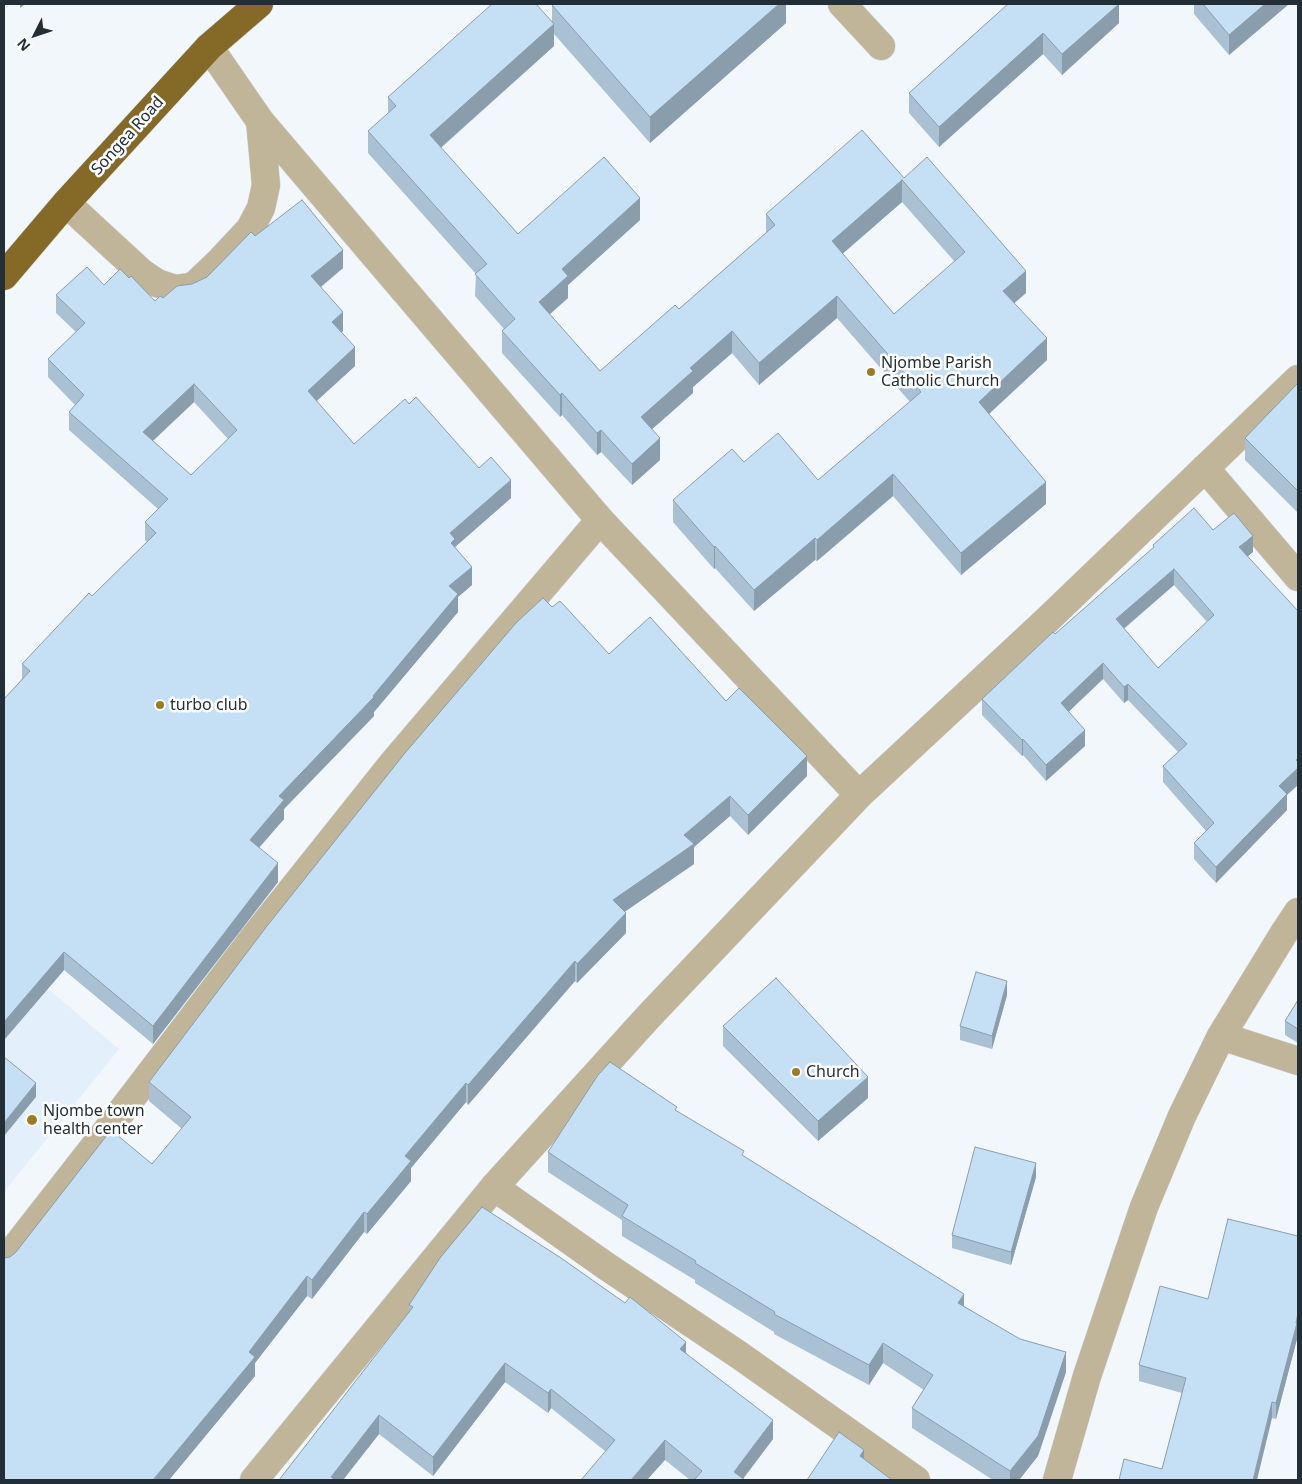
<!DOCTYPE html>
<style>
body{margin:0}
#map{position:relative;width:1302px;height:1484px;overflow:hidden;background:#f1f7fb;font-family:"Noto Sans",sans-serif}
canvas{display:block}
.frame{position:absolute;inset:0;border:5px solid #232e36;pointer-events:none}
.north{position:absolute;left:10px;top:10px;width:50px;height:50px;-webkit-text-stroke:4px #fff;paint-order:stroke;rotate:229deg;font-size:14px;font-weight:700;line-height:20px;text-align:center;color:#232e36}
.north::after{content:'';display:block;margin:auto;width:18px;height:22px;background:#232e36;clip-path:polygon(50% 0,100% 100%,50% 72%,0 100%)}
</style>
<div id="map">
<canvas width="1302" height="1484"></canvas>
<div class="frame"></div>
<div class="north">N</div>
</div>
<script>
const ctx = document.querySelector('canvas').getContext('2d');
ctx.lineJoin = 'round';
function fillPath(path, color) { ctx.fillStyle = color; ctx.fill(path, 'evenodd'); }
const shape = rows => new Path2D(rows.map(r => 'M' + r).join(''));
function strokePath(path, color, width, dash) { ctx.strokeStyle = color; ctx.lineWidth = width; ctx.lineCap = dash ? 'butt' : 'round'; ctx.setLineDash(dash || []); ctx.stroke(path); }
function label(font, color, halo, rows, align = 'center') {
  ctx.font = font + ' "Noto Sans",sans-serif'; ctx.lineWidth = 5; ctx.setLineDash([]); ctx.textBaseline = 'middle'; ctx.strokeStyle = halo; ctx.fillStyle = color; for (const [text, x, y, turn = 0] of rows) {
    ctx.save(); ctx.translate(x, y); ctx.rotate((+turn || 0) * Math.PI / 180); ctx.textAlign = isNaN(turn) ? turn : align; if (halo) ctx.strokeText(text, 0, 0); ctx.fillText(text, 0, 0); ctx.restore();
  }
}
fillPath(shape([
 [21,966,119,1049,4,1192,4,986]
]), '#e3f0fb');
const minor = shape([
 [842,4,881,46],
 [209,47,260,121,600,520,859,795],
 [66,203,142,273,157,283,175,289,190,287,196,284,220,261,250,229,261,208,266,185,260,121],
 [1205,468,1298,577],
 [1221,1036,1298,1061],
 [494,1187,606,1266,739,1355,916,1480],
 [4,1262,105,1133,255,936,393,763,600,520],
 [254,1480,494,1187,650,1015,859,795,1046,621,1298,379],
 [1057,1480,1087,1376,1144,1207,1182,1116,1221,1036,1284,933,1298,912]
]);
const highway = shape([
 [4,276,66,203,209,47,259,4]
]);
strokePath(minor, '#ccd3d8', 29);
strokePath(highway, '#ccd3d8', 29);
strokePath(minor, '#c1b599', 28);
strokePath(highway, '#846a26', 28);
fillPath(shape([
 [786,4,786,23,650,143,554,34,554,46,441,148,518,234,640,220,568,285,568,298,549,314,600,371,679,309,766,233,766,214,904,178,1026,293,1014,303,1047,360,989,414,1046,504,961,575,893,496,817,561,815,560,754,611,715,568,714,569,673,522,673,500,744,462,818,480,910,402,837,318,759,385,732,353,693,387,693,393,652,429,660,460,632,485,601,452,597,455,562,415,560,417,502,353,502,331,504,329,475,296,476,274,368,153,368,131,388,114,388,97,552,21,552,5],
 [902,202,955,262,894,314,842,254],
 [1008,4,1119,4,1119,23,1062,75,1043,54,939,147,909,113,909,93],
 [1194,4,1289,4,1229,55,1194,14],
 [255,236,343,268,321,287,343,331,341,332,355,366,316,401,354,444,409,404,511,498,455,547,472,585,458,597,458,612,374,712,374,716,284,809,284,819,259,848,278,882,153,1044,64,970,4,1040,4,699,22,679,22,664,92,596,147,542,145,540,145,522,158,509,69,430,69,412,75,405,48,377,48,359,76,332,56,313,56,295,104,285,129,278,155,301,163,298,207,277],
 [194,402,228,439,191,475,153,441],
 [1298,383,1298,513,1245,460,1245,438],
 [1213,530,1253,552,1247,556,1287,795,1287,810,1216,883,1194,859,1194,843,1206,831,1163,782,1163,766,1178,752,1128,700,1124,703,1103,679,1069,711,1085,746,1046,781,1023,755,1022,756,982,715,982,699,1153,548,1153,545],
 [1174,585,1207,622,1158,668,1124,629],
 [552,607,609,654,726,701,807,776,748,835,730,816,694,847,694,864,625,911,626,933,577,983,575,981,468,1105,466,1102,411,1168,411,1181,367,1234,364,1232,312,1299,307,1296,255,1363,255,1376,169,1480,4,1480,10,1257,152,1164,182,1129,149,1101,149,1082],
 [1007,995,992,1049,960,1040,960,1026],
 [1298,1000,1298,1043,1285,1035,1285,1021],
 [723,1026,868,1098,818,1141,723,1046],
 [677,1112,964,1306,1066,1372,1038,1456,1019,1480,993,1480,912,1428,912,1408,924,1390,883,1363,869,1385,774,1334,774,1332,695,1283,695,1280,622,1236,622,1220,548,1172,548,1152],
 [1036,1177,1011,1265,952,1248,952,1235],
 [1298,1236,1298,1329,1297,1339,1276,1419,1272,1418,1162,1469,1182,1393,1139,1381,1139,1365,1208,1299],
 [409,1305,686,1353,773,1439,743,1479,745,1480,690,1480,665,1460,605,1451,551,1408,548,1413,505,1382,433,1476,379,1434,343,1480,409,1312]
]), '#a9c1d3');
fillPath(shape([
 [20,4,25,4,20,8],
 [779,4,786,4,786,23,650,143,650,117],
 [1119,4,1119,23,1062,75,1062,54],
 [1265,4,1289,4,1229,55,1229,35],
 [554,24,554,46,430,157,430,135],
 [1043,33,1043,54,939,147,939,127],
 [902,180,902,202,832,263,832,241],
 [640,198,640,220,568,285,568,298,539,324,539,302,562,269],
 [343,250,343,268,311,295,311,276],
 [1026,271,1026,293,1003,313,1003,291],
 [837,296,837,318,759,385,759,363],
 [343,312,343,331,332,340,332,322],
 [732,331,732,353,693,387,693,393,641,439,641,417,690,368],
 [1047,338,1047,360,979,423,979,402],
 [355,347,355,366,308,409,308,391],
 [194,384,194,402,143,450,143,432],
 [562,393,562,415,560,417,560,395],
 [601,430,601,452,597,455,597,433],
 [660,438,660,460,632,485,632,464],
 [893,474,893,496,817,561,817,540],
 [511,480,511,498,455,547,451,561,450,533],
 [1046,482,1046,504,961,575,961,553],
 [1253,536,1253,552,1239,564,1239,547],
 [815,538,815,560,754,611,754,590],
 [715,546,715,568,714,569,714,547],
 [472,567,472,585,458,597,458,612,374,712,374,716,284,809,284,819,250,858,250,840,279,796,373,696,449,586],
 [1174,569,1174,585,1116,635,1116,619],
 [1103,663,1103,679,1061,719,1061,703],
 [1128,684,1128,700,1124,703,1124,687],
 [1085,730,1085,746,1046,781,1046,765],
 [1023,739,1023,755,1022,756,1022,740],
 [807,756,807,776,748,835,748,815],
 [1298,758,1298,785,1287,795,1287,810,1216,883,1216,867,1279,786],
 [730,796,730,816,694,847,694,864,613,920,613,900,684,835],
 [278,863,278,882,153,1044,153,1026],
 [626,913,626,933,577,983,577,964],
 [64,952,64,970,4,1040,4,1022],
 [575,961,575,981,468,1105,468,1085],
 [1007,981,1007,995,992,1049,992,1036],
 [868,1077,868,1098,818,1141,818,1121],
 [36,1083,36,1097,4,1136,4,1123],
 [466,1083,466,1102,411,1168,411,1181,367,1234,367,1214,405,1156],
 [1036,1163,1036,1177,1011,1265,1011,1252],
 [364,1212,364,1232,312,1299,312,1280],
 [307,1276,307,1296,255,1363,255,1376,169,1480,153,1480,249,1352],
 [964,1294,964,1314,958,1303],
 [1298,1313,1297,1339,1276,1419,1276,1403],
 [686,1342,686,1361,680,1349],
 [883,1343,883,1363,869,1385,869,1365],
 [1066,1352,1066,1372,1038,1456,1019,1480,1010,1480,1010,1471],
 [505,1363,505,1382,433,1476,433,1457],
 [551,1389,551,1408,548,1413,548,1393],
 [1272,1402,1272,1418,1257,1480,1253,1480],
 [379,1415,379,1434,343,1480,331,1480,331,1477],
 [773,1420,773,1439,742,1480,734,1472],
 [665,1440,665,1460,647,1480,631,1480],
 [864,1450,864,1470,860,1456]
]), '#8a9dac');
const building = shape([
 [492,4,536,4,554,24,430,135,518,234,604,157,640,198,562,269,568,276,539,302,600,371,675,305,679,309,775,225,766,214,862,130,904,178,927,157,1026,271,1003,291,1047,338,979,402,1046,482,961,553,893,474,817,540,815,538,754,590,715,546,714,547,673,500,732,449,744,462,778,433,818,480,921,392,837,296,759,363,732,331,690,368,693,371,641,417,660,438,632,464,601,430,597,433,562,393,560,395,502,331,515,319,475,274,487,264,368,131,396,106,388,97,492,4],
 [902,180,965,252,894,314,832,241,902,180],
 [554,4,779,4,650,117,552,5,554,4],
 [1008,4,1119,4,1062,54,1043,33,939,127,909,93,1008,4],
 [1203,4,1265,4,1229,35,1203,4],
 [302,200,343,250,311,276,343,312,332,322,355,347,308,391,354,444,405,399,409,404,416,397,479,468,491,457,511,480,450,533,455,539,451,543,472,567,449,586,458,594,373,696,374,697,279,796,284,800,250,840,278,863,153,1026,64,952,4,1022,4,699,30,671,22,664,89,593,92,596,156,533,145,522,168,499,69,412,84,395,48,359,85,323,56,295,87,267,104,285,120,269,129,278,131,276,155,301,160,296,163,298,177,286,192,284,207,277,251,232,255,236,302,200],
 [194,384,237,430,191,475,143,432,194,384],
 [1298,383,1298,491,1245,438,1298,383],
 [1194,508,1213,530,1234,513,1253,536,1239,547,1298,611,1298,758,1296,760,1298,762,1298,768,1279,786,1287,794,1216,867,1194,843,1214,823,1163,766,1187,744,1128,684,1124,687,1103,663,1061,703,1085,730,1046,765,1023,739,1022,740,982,699,1053,632,1055,634,1154,547,1153,545,1194,508],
 [1174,569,1214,615,1158,668,1116,619,1174,569],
 [543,598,552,607,560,601,609,654,650,617,726,701,739,688,807,756,748,815,730,796,684,835,694,844,613,900,626,913,577,964,575,961,468,1085,466,1083,405,1156,411,1161,367,1214,364,1212,312,1280,307,1276,249,1352,255,1357,153,1480,4,1480,4,1258,10,1257,16,1252,111,1130,152,1164,191,1117,149,1082,267,926,405,753,516,623,543,598],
 [976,972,1007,981,992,1036,960,1026,976,972],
 [776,978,868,1077,818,1121,723,1026,776,978],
 [1298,1000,1298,1029,1285,1021,1298,1000],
 [4,1057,36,1083,4,1123,4,1057],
 [610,1062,677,1107,675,1110,744,1151,742,1155,964,1294,958,1303,1020,1339,1066,1352,1038,1436,1010,1471,912,1408,933,1375,883,1343,869,1365,774,1314,775,1312,695,1263,696,1261,622,1216,628,1205,548,1152,598,1075,610,1062],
 [975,1147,1036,1163,1011,1252,952,1235,975,1147],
 [482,1207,561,1258,625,1303,630,1297,686,1342,680,1349,773,1420,734,1472,745,1480,694,1480,702,1471,665,1440,631,1480,581,1480,615,1440,551,1389,548,1393,505,1363,433,1457,379,1415,331,1477,336,1480,279,1480,413,1307,409,1305,440,1258,482,1207],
 [1228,1219,1298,1236,1298,1313,1296,1323,1297,1323,1276,1403,1272,1402,1253,1480,1119,1480,1124,1459,1162,1469,1186,1378,1139,1365,1160,1286,1208,1299,1228,1219],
 [839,1432,864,1450,860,1456,892,1480,807,1480,839,1432]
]);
fillPath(building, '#c5e0f5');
strokePath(building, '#8a9dac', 1);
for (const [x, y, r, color] of [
 [871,372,5,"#9b7b24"],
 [160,705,5,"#9b7b24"],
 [796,1072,5,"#9b7b24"],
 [32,1120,6,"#9b7b24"]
]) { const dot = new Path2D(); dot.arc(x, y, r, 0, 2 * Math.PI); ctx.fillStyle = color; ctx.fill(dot); strokePath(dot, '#fff', 2); }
label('16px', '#232e36', '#fff', [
 ["Songea Road",128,136,-48]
]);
label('16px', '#232e36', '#fff', [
 ["Njombe Parish",881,363],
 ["Catholic Church",881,381],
 ["turbo club",170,705],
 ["Church",806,1072],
 ["Njombe town",43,1111],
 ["health center",43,1129]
], 'left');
</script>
